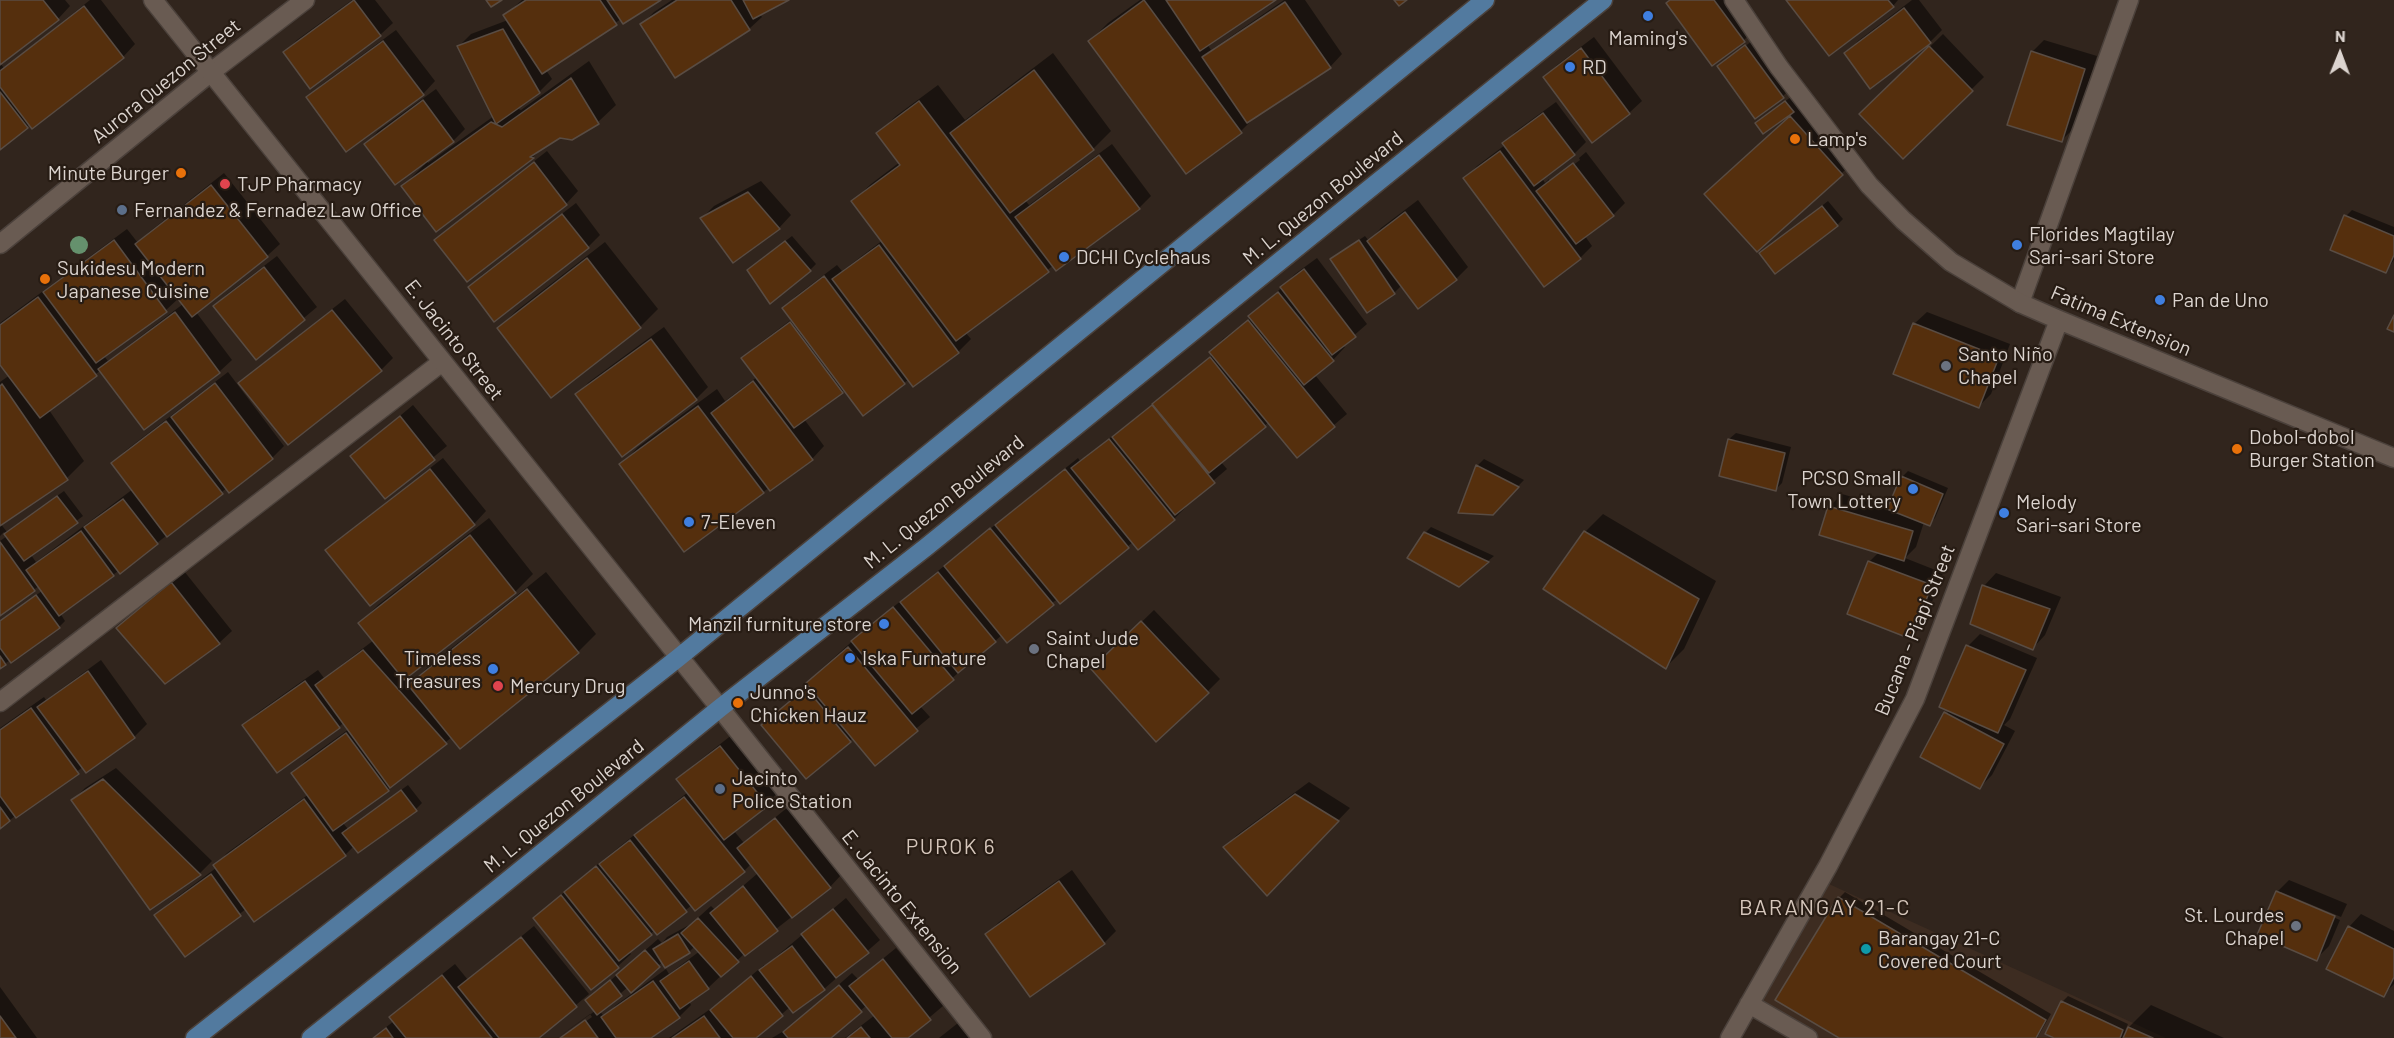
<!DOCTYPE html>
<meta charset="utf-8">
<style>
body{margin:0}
#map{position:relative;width:2394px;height:1038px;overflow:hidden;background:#31251d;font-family:Barlow,sans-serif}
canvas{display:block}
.north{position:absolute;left:2310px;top:24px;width:60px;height:60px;-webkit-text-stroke:4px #271c14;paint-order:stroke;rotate:1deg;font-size:16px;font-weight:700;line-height:24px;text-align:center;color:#dcd4cf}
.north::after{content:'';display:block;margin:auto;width:21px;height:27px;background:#dcd4cf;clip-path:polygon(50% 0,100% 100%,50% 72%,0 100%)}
</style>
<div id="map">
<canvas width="2394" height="1038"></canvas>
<div class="north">N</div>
</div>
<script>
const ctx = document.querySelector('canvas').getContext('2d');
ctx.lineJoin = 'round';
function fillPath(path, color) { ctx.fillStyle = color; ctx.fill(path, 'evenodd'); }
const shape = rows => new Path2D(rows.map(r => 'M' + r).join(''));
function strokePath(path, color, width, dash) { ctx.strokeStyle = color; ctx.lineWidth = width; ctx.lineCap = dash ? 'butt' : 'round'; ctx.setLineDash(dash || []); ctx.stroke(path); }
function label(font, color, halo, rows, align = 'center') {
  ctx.font = font + ' Barlow,sans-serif'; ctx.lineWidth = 4.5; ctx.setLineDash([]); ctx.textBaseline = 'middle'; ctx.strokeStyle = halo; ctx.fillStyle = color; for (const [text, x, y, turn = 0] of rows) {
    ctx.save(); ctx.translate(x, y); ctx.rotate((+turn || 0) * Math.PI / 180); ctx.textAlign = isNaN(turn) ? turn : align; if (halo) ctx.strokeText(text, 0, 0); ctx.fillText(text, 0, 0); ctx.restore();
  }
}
fillPath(shape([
 [1829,884,2166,1038,1808,1038,1755,1008]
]), '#3d2c21');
fillPath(shape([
 [0,0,65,0,70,6,58,19,0,63,4,68,90,0,101,0,135,44,123,57,32,126,30,124,0,148],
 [352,0,375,0,393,23,380,35,285,52,297,40],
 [522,0,658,0,621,19,546,70,552,79,539,92,516,108,521,110,589,61,616,105,598,122,572,138,560,136,544,146,533,157,436,230,403,186,425,164,366,144,378,131,436,89,465,129,453,141,427,160,428,163,494,116,459,46,471,34,508,20,505,15],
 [672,0,786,0,760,14,762,17,749,29,642,24,654,12],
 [1140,0,1273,0,1207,44,1211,50,1284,0,1305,0,1342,54,1330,67,1257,115,1241,131,1090,41,1108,23],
 [1671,0,1736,0,1756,28,1744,40,1712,64],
 [1788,0,1898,0,1893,6],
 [1912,0,1919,0,1942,30,1930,42,1846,54,1858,41],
 [396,30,435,81,423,94,308,98,321,85],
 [1943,34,1984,77,1903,157,1861,114],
 [1594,37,1642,101,1629,113,1545,77,1557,65],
 [2044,40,2097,56,2074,128,2062,140,2032,52],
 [1752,41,1789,90,1783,96,1719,66],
 [1053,53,1111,131,1093,149,1025,200,1029,205,1112,144,1151,196,1139,208,1054,265,965,332,971,339,958,352,913,385,909,379,904,383,845,389,804,419,824,446,812,459,763,492,621,465,638,447,717,389,725,401,757,377,743,358,756,346,792,319,784,308,796,296,837,265,842,271,883,240,853,201,871,184,900,162,878,133,896,116,938,85,965,120],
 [1792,96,1854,162,1757,250,1706,194,1795,112,1793,110,1763,132,1757,123],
 [1556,102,1586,142,1574,154,1542,178,1545,183,1549,179,1549,183,1580,160,1579,158,1586,152,1625,203,1613,215,1585,236,1592,246,1580,258,1465,179,1477,166,1505,145,1504,143,1516,131],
 [547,151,578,191,566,204,436,240,449,228],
 [224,173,280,244,267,256,196,312,232,360,219,372,144,428,101,370,49,410,84,461,67,478,0,523,7,532,64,491,83,516,31,555,36,562,133,489,113,463,125,451,228,372,284,446,272,458,227,488,157,543,60,613,65,621,59,627,0,667,0,621,42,591,39,586,0,614,0,541,7,536,4,532,0,536,0,382,10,375,0,362,0,323,127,229,138,243,149,232],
 [179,298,183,304,108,361,104,356,166,310],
 [761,181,791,215,779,228,733,261,702,218,714,206],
 [1418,200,1468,267,1456,279,1402,285,1394,293,1338,254,1365,236,1369,241,1381,228],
 [1828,201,1843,219,1837,225,1761,253],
 [576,203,600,235,588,247,470,287,482,275],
 [2352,210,2394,227,2394,260,2386,271,2346,216],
 [792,236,816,264,810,270,755,264],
 [605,242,658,309,640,327,551,396,499,328,516,311],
 [277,256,317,307,256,358,215,306,227,294],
 [1317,258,1367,324,1343,345,1345,347,1333,360,1315,375,1347,414,1297,456,1269,422,1221,462,1227,469,1185,505,1186,507,1174,519,1133,542,1060,602,1058,599,1002,635,920,706,930,717,875,763,853,738,806,777,763,726,809,685,808,683,820,670,866,629,1078,458,1080,461,1123,428,1213,354,1211,352,1223,339,1251,318,1295,274],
 [345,299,393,358,381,370,240,383,253,371],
 [1927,312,2010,344,1991,394,1979,406,1914,324],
 [664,327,708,387,696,399,577,394,589,382],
 [413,405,447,446,385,497,352,456],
 [1736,433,1791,447,1782,483,1776,489,1721,475,1729,439],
 [443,458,486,511,474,524,328,550,340,538],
 [1484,459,1524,480,1492,513,1460,512,1478,465],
 [1908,471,1948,488,1935,518,1929,524,1924,522,1916,547,1905,558,1943,573,1923,625,1911,637,1869,562,1879,552,1829,507,1842,494,1889,508,1902,477],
 [1603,514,1716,581,1684,649,1666,667,1585,532],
 [489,518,533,574,515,592,409,675,414,681,428,667,546,572,596,634,578,652,452,737,388,789,342,822,348,829,408,785,422,803,416,809,354,846,345,855,246,909,185,955,156,915,169,903,216,868,215,866,227,853,309,794,293,773,306,760,349,729,344,722,339,727,244,725,257,713,318,670,324,678,374,640,360,623,378,605],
 [1431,527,1494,556,1459,585,1425,533],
 [184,571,232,631,219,643,165,682,118,628],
 [1996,573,2061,597,2045,635,2033,648,1972,623,1984,586],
 [1154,610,1220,679,1207,692,1093,669],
 [1980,634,2037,658,2010,719,2004,725,2015,731,1992,775,1980,787,1922,757,1949,710,1968,646],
 [101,660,147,724,134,737,86,771,83,767,0,827,0,728,44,697,46,700],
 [733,734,779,792,734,831,744,843,788,807,842,874,830,887,744,954,708,988,689,1001,691,1005,679,1017,649,1038,562,1038,592,1017,590,1014,557,1038,595,1011,587,1001,658,939,662,943,667,937,691,924,711,906,715,910,758,873,751,864,744,871,692,905,657,933,655,930,629,952,631,954,618,966,591,988,535,918,578,880,688,792,678,779,691,767],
 [695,946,700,951,669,974,666,969,616,1005,604,1017,600,1011,628,987,663,962,689,952],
 [116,768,212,861,200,873,151,908,73,800,85,788],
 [1309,782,1350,808,1280,881,1225,847,1237,835],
 [1072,870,1116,931,1104,943,987,934,999,922],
 [2289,880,2347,904,2341,917,2281,892,2281,895,2340,920,2329,946,2316,959,2277,892],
 [1845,892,2051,1014,2037,1038,1841,1038,1839,898],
 [846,898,880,940,824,989,793,1011,790,1007,754,1038,669,1038,716,1005,764,965,765,966],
 [2361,914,2394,931,2394,984,2383,995,2349,927],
 [534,926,589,994,537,1038,372,1038,394,1021,391,1017,403,1005,455,964,468,980],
 [896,948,943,1006,905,1038,845,1038,875,1015,867,1005,829,1038,772,1038,792,1026,852,973,858,979],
 [0,987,37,1038,0,1038],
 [2068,996,2128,1024,2125,1031,2151,1005,2224,1038,2058,1038,2062,1002],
 [958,1023,970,1038,939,1038]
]), '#0007');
const building = shape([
 [0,0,43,0,59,20,0,65,0,0],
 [354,0,381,36,310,89,283,52,354,0],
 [486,0,502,0,491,7,486,0],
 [526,0,600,0,617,25,542,74,503,15,526,0],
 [607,0,661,0,623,24,607,0],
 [677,0,731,0,750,30,675,78,640,24,677,0],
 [743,0,789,0,753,19,743,0],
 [1144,0,1242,133,1186,174,1088,41,1144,0],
 [1166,0,1276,0,1200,51,1166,0],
 [1394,0,1407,0,1399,6,1394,0],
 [1670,0,1714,0,1745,42,1712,66,1666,3,1670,0],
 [1786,0,1888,0,1894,7,1829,56,1786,0],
 [1285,2,1331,68,1247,123,1202,57,1285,2],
 [84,6,124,58,32,129,0,87,0,71,84,6],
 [1904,8,1931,43,1870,89,1844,53,1904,8],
 [503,29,540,93,496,124,457,46,503,29],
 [383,41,424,95,346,152,306,97,383,41],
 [1745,45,1784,98,1755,119,1717,66,1745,45],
 [1929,46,1973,91,1903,159,1859,114,1929,46],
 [1581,48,1630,114,1592,143,1543,77,1581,48],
 [2031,51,2085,69,2062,142,2007,125,2031,51],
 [1034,70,1094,150,1010,213,950,133,1034,70],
 [571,78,599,124,572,140,560,138,530,157,534,158,436,232,401,186,491,122,502,127,571,78],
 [0,92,28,128,0,150,0,92],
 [423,100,454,142,395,185,364,144,423,100],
 [919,101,1049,272,956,341,851,201,900,165,876,133,919,101],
 [1785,101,1794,112,1763,134,1755,123,1785,101],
 [1543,113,1575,155,1534,186,1502,143,1543,113],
 [1790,116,1843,175,1757,252,1704,194,1790,116],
 [1500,151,1581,259,1544,287,1463,178,1500,151],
 [1099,155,1140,209,1056,271,1015,217,1099,155],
 [534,162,567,205,467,282,434,240,534,162],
 [1573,163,1614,216,1576,244,1536,191,1573,163],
 [211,185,268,257,192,317,135,244,211,185],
 [748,192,780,229,733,263,700,218,748,192],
 [1822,206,1838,226,1775,274,1759,253,1822,206],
 [1405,212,1457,280,1418,309,1367,241,1405,212],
 [562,214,589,248,494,322,468,287,562,214],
 [2344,215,2394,236,2394,255,2386,273,2330,250,2344,215],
 [114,240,167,312,96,363,43,292,114,240],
 [1359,240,1395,294,1367,313,1330,259,1359,240],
 [785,241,811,271,770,304,747,270,785,241],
 [879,245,959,353,913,387,832,279,879,245],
 [587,258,641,328,551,398,497,328,587,258],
 [264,267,305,320,256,360,213,306,264,267],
 [1304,269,1356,337,1332,355,1280,287,1304,269],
 [824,276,905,384,863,416,782,308,824,276],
 [1278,292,1334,361,1304,385,1248,316,1278,292],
 [38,297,97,376,40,418,0,365,0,325,38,297],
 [332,310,382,371,288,445,238,383,332,310],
 [175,312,220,373,144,430,98,369,175,312],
 [2394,315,2394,332,2387,329,2394,315],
 [1248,320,1335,427,1297,458,1209,352,1248,320],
 [790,322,843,393,794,428,741,358,790,322],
 [1913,323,1999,357,1979,408,1893,374,1913,323],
 [651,339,697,400,622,457,575,394,651,339],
 [1210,357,1266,427,1209,473,1152,404,1210,357],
 [753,381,813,460,770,491,711,413,753,381],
 [215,383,273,459,229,493,171,417,215,383],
 [2,384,68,480,0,526,0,386,2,384],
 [1152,405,1215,483,1175,515,1112,437,1152,405],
 [698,406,764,493,684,552,619,464,698,406],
 [400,416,435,460,385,499,350,456,400,416],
 [166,421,223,494,167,537,111,463,166,421],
 [1109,439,1175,520,1138,550,1071,468,1109,439],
 [1728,439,1785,453,1776,491,1719,476,1728,439],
 [1476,465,1519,487,1493,515,1458,513,1476,465],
 [430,469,475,525,370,606,325,550,430,469],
 [1065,469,1129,548,1060,604,995,525,1065,469],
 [1901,476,1943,494,1930,526,1887,509,1901,476],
 [57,496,78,523,24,561,4,534,57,496],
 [123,499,158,544,120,574,84,527,123,499],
 [1828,506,1913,531,1904,561,1819,535,1828,506],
 [990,528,1054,605,1007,643,944,566,990,528],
 [81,531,114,576,59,616,26,570,81,531],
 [1584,531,1699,599,1666,669,1543,589,1584,531],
 [1424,532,1489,562,1459,587,1407,558,1424,532],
 [470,535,516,593,404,680,358,623,470,535],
 [0,542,35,591,0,616,0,542],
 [1868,561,1932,585,1911,639,1847,614,1868,561],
 [938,572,996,642,958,673,900,602,938,572],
 [171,582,220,644,165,684,116,628,171,582],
 [1982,585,2050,609,2033,650,1970,624,1982,585],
 [527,589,579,653,460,749,408,685,527,589],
 [36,595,60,628,11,663,0,648,0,621,36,595],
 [893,607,954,680,912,714,851,641,893,607],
 [1141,621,1209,693,1156,742,1091,669,1141,621],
 [1966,645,2026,670,1998,733,1939,707,1966,645],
 [848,647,918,731,875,766,806,683,848,647],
 [363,650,447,744,390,788,315,685,363,650],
 [0,656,6,665,0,669,0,656],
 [88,671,135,738,86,773,37,707,88,671],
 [305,681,340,728,277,773,242,725,305,681],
 [806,688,851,742,806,779,761,725,806,688],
 [31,708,79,774,16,818,0,796,0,730,31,708],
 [1944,712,2004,744,1980,789,1920,757,1944,712],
 [346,733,389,791,333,831,291,773,346,733],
 [720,746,768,806,724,840,676,779,720,746],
 [103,779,201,875,150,910,71,800,103,779],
 [401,790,417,811,358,853,342,833,401,790],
 [1295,794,1339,821,1267,896,1223,847,1295,794],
 [684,797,745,872,695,911,634,835,684,797],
 [304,799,346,856,254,922,213,865,304,799],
 [0,807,10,821,0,829,0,807],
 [775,818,831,888,792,918,737,848,775,818],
 [630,840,687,912,657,935,599,864,630,840],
 [596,866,652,935,619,961,564,892,596,866],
 [211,874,241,916,185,957,154,915,211,874],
 [1059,881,1105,944,1030,997,985,934,1059,881],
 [743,886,778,931,745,956,710,913,743,886],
 [2276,891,2335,916,2317,961,2257,935,2276,891],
 [561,895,619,968,591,990,533,918,561,895],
 [1838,897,2046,1020,2036,1038,1839,1038,1775,1000,1838,897],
 [833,909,869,953,836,978,801,934,833,909],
 [698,918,739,962,721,977,681,933,698,918],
 [2348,926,2394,949,2394,977,2384,997,2326,969,2348,926],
 [678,934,690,953,665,968,653,949,678,934],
 [521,937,577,1007,539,1038,499,1038,458,987,521,937],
 [792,946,825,990,793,1013,759,970,792,946],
 [645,950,660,967,631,993,616,975,645,950],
 [883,959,931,1020,908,1038,892,1038,849,986,883,959],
 [689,961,709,989,680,1009,660,981,689,961],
 [442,975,492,1038,406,1038,389,1017,442,975],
 [751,976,783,1016,756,1038,733,1038,710,1010,751,976],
 [610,980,622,996,597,1015,585,1000,610,980],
 [653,981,680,1018,651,1038,616,1038,601,1017,653,981],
 [839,985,862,1012,831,1038,788,1038,783,1032,839,985],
 [2061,1001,2123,1030,2120,1038,2054,1038,2045,1034,2061,1001],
 [0,1016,16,1038,0,1038,0,1016],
 [704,1016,720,1038,672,1038,704,1016],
 [585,1020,598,1038,560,1038,585,1020],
 [861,1027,870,1038,847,1038,861,1027],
 [2128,1027,2153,1038,2123,1038,2128,1027],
 [386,1028,393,1038,373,1038,386,1028]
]);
fillPath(building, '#552f0d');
strokePath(building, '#594c43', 1.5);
const service = shape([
 [2020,303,2129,0]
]);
const minor = shape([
 [1734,0,1779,67,1869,185,1903,220,1951,262,2020,303,2059,320,2394,458],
 [0,244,211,72,305,0],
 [0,702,442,362],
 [720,708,982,1038],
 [1749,1004,1808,1038],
 [1730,1038,1828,866,1915,699,2059,320]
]);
const tertiary = shape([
 [153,0,720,708]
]);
const primary = shape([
 [195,1038,678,658,1485,0],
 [311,1038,495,891,720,708,925,548,1603,0]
]);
strokePath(service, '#4b413b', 21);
strokePath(minor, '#4b413b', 21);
strokePath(tertiary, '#4b413b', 21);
strokePath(primary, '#4b413b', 21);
strokePath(service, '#695b52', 18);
strokePath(minor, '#695b52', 18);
strokePath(tertiary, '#695b52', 18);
strokePath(primary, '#527a9f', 18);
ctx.fillStyle = '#65916d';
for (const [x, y] of [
 [79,245]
]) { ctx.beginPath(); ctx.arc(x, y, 9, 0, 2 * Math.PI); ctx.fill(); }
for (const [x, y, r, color] of [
 [1648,16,6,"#3f7fe0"],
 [1570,67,6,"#3f7fe0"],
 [1795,139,6,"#e8710a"],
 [181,173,6,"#e8710a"],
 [225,184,6,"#e0444e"],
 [122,210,6,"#5c6f8a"],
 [2017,245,6,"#3f7fe0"],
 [1064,257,6,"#3f7fe0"],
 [45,279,6,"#e8710a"],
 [2160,300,6,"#3f7fe0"],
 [1946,366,6,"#6b7280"],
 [2237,449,6,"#e8710a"],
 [1913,489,6,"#3f7fe0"],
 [2004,513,6,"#3f7fe0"],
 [689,522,6,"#3f7fe0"],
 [884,624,6,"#3f7fe0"],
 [1034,649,6,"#6b7280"],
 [850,658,6,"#3f7fe0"],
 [493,669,6,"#3f7fe0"],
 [498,686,6,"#e0444e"],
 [738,703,6,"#e8710a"],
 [720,789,6,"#5c6f8a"],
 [2296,926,6,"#6b7280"],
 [1866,949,6,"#0f9aa8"]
]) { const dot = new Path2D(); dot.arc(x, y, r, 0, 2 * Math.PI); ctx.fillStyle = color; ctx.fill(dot); strokePath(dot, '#271c14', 2); }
label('20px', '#dcd4cf', '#271c14', [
 ["Maming's",1648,38,"center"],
 ["RD",1582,67],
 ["Lamp's",1807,139],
 ["Minute Burger",169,173,"right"],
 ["TJP Pharmacy",237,184],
 ["Fernandez & Fernadez Law Office",134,210],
 ["Florides Magtilay",2029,234],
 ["Sari-sari Store",2029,257],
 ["DCHI Cyclehaus",1076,257],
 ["Sukidesu Modern",57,268],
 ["Japanese Cuisine",57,291],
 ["Pan de Uno",2172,300],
 ["Santo Niño",1958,354],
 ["Chapel",1958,377],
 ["Dobol-dobol",2249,437],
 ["Burger Station",2249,460],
 ["PCSO Small",1901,478,"right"],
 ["Town Lottery",1901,501,"right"],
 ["Melody",2016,502],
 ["Sari-sari Store",2016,525],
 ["7-Eleven",701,522],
 ["Manzil furniture store",872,624,"right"],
 ["Saint Jude",1046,638],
 ["Chapel",1046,661],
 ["Timeless",481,658,"right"],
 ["Treasures",481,681,"right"],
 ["Iska Furnature",862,658],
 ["Mercury Drug",510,686],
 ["Junno's",750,692],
 ["Chicken Hauz",750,715],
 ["Jacinto",732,778],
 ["Police Station",732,801],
 ["St. Lourdes",2284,915,"right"],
 ["Chapel",2284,938,"right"],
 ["Barangay 21-C",1878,938],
 ["Covered Court",1878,961]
], 'left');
label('20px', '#dcd4cf', '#271c14', [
 ["Aurora Quezon Street",166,81,-39],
 ["M. L. Quezon Boulevard",1323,198,-39],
 ["Fatima Extension",2121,321,23],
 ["E. Jacinto Street",454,340,52],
 ["M. L. Quezon Boulevard",944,502,-39],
 ["Bucana - Piapi Street",1915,630,-68],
 ["M. L. Quezon Boulevard",564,806,-39],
 ["E. Jacinto Extension",902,902,51]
]);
ctx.letterSpacing = '1.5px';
label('21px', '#d5c6bb', '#271c14', [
 ["PUROK 6",951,847]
]);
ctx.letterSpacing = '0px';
ctx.letterSpacing = '1.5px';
label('22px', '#d5c6bb', '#271c14', [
 ["BARANGAY 21-C",1825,908]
]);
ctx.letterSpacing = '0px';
</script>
